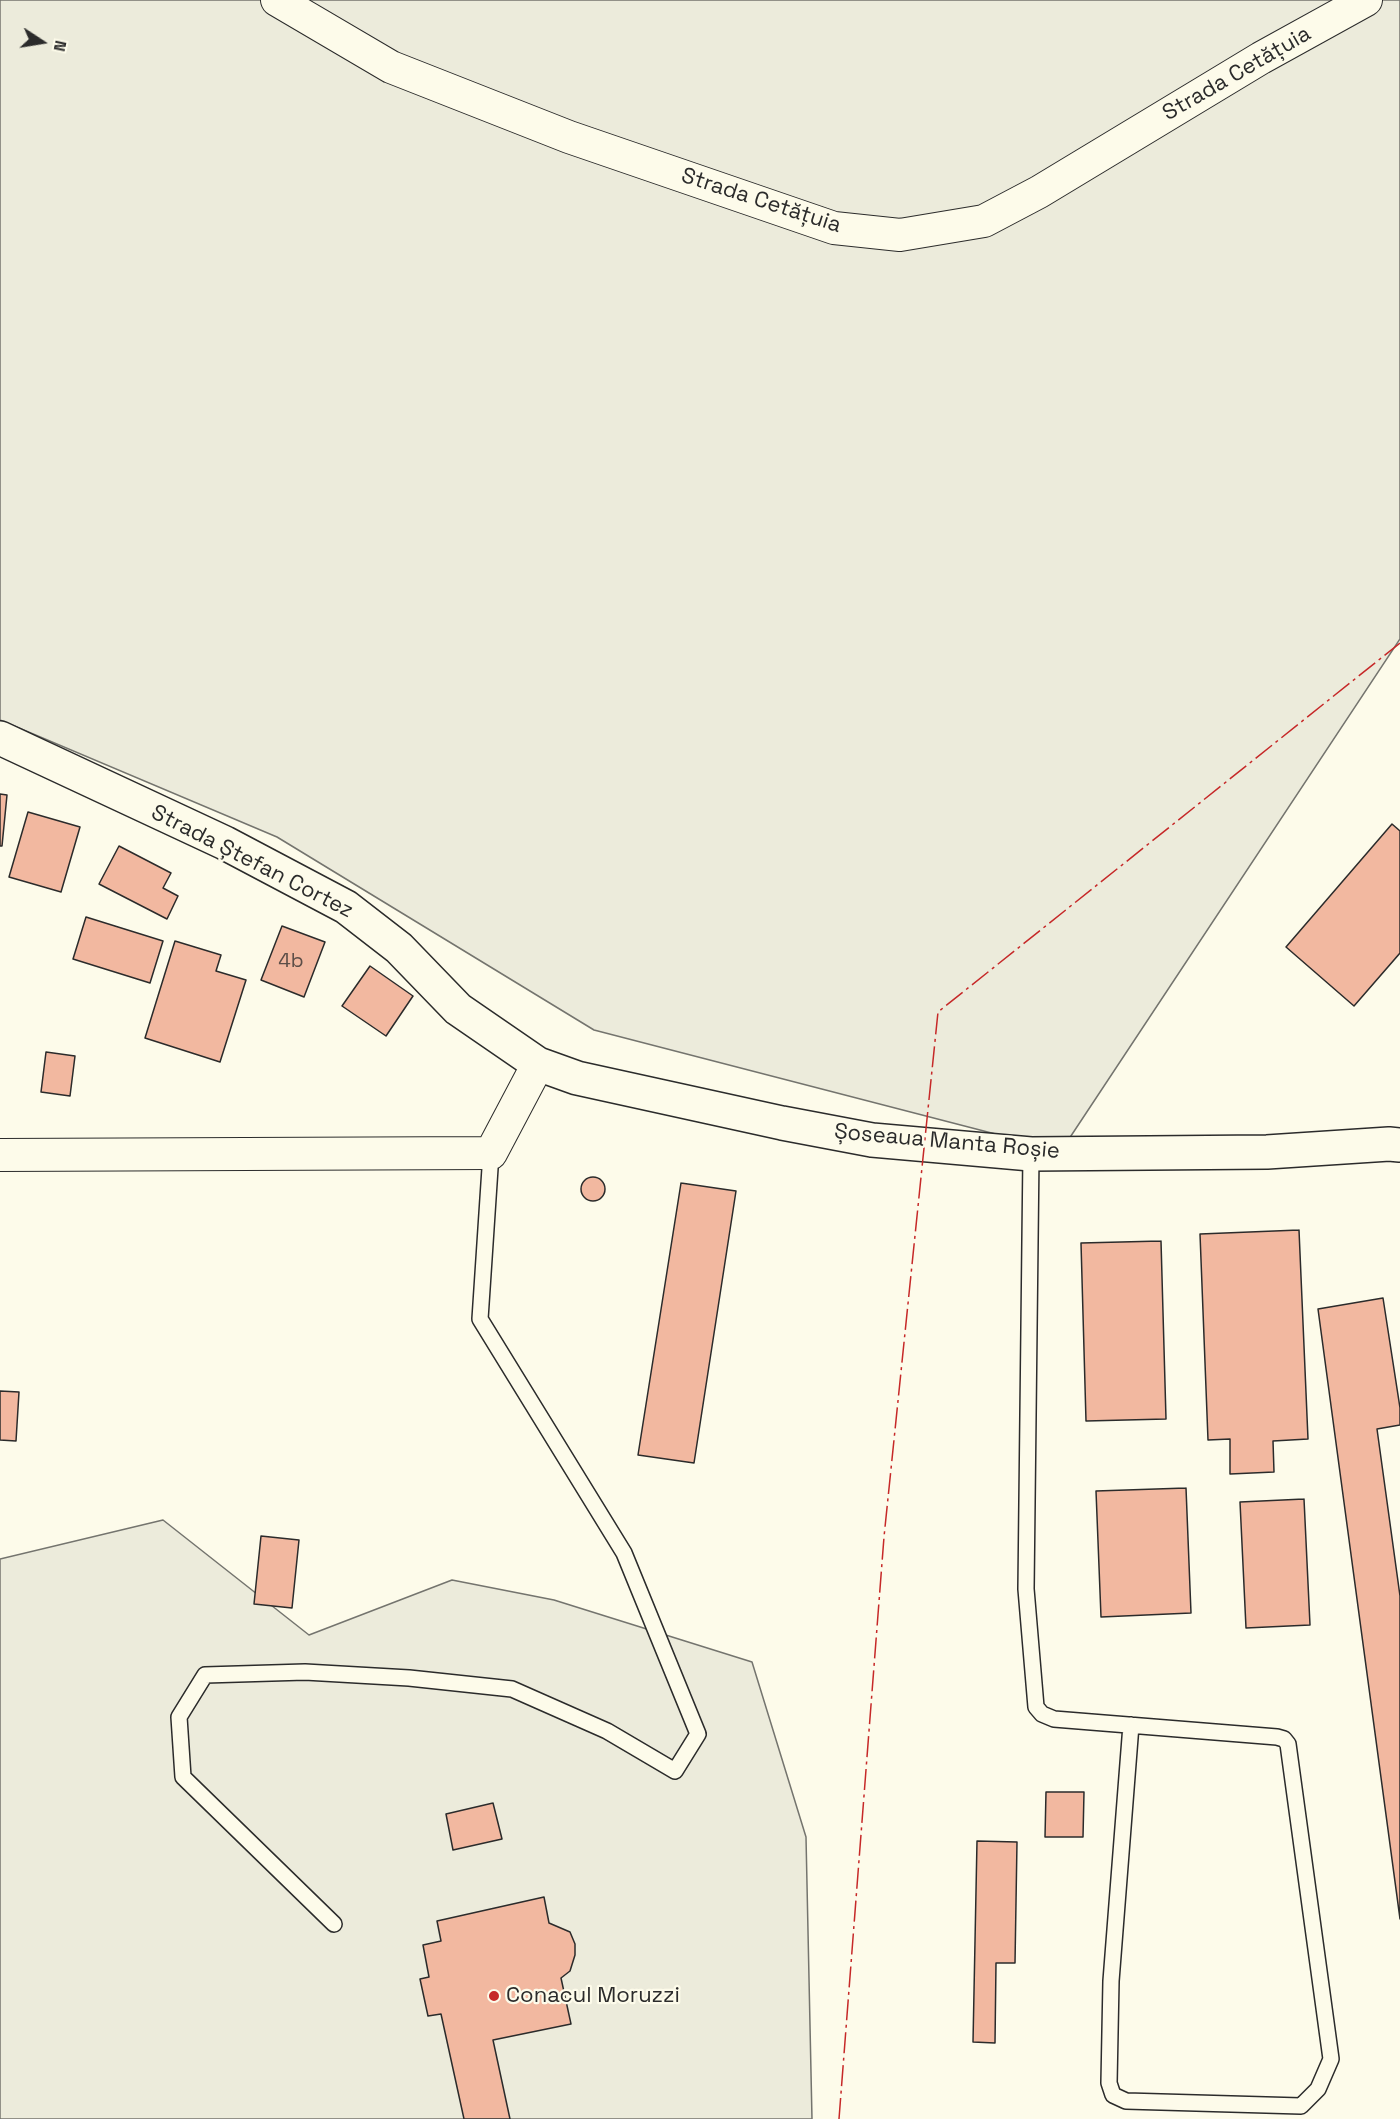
<!DOCTYPE html>
<meta charset="utf-8">
<style>
body{margin:0}
#map{position:relative;width:1400px;height:2119px;overflow:hidden;background:#fdfbea;font-family:"Space Grotesk",sans-serif}
canvas{display:block}
.north{position:absolute;left:12px;top:12px;width:60px;height:60px;-webkit-text-stroke:4px #fdfbea;paint-order:stroke;rotate:102deg;font-size:16px;font-weight:700;line-height:24px;text-align:center;color:#2b2b2b}
.north::after{content:'';display:block;margin:auto;width:21px;height:27px;background:#2b2b2b;clip-path:polygon(50% 0,100% 100%,50% 72%,0 100%)}
</style>
<div id="map">
<canvas width="1400" height="2119"></canvas>
<div class="north">N</div>
</div>
<script>
const ctx = document.querySelector('canvas').getContext('2d');
ctx.lineJoin = 'round';
function fillPath(path, color) { ctx.fillStyle = color; ctx.fill(path, 'evenodd'); }
const shape = rows => new Path2D(rows.map(r => 'M' + r).join(''));
function strokePath(path, color, width, dash) { ctx.strokeStyle = color; ctx.lineWidth = width; ctx.lineCap = dash ? 'butt' : 'round'; ctx.setLineDash(dash || []); ctx.stroke(path); }
function label(font, color, halo, rows, align = 'center') {
  ctx.font = font + ' "Space Grotesk",sans-serif'; ctx.lineWidth = 4.5; ctx.setLineDash([]); ctx.textBaseline = 'middle'; ctx.strokeStyle = halo; ctx.fillStyle = color; for (const [text, x, y, turn = 0] of rows) {
    ctx.save(); ctx.translate(x, y); ctx.rotate((+turn || 0) * Math.PI / 180); ctx.textAlign = isNaN(turn) ? turn : align; if (halo) ctx.strokeText(text, 0, 0); ctx.fillText(text, 0, 0); ctx.restore();
  }
}
const green = shape([
 [0,0,1400,0,1400,639,1061,1151,594,1030,277,837,0,720,0,0],
 [163,1520,309,1635,452,1580,554,1600,752,1662,806,1837,812,2119,0,2119,0,1559,163,1520]
]);
fillPath(green, '#ecebdb');
strokePath(green, '#74746e', 1.5);
const building = shape([
 [0,794,7,795,2,846,0,846,0,794],
 [28,812,80,827,61,892,9,877,28,812],
 [1392,824,1400,831,1400,953,1354,1006,1286,947,1392,824],
 [119,846,171,873,163,888,178,896,167,919,99,884,119,846],
 [86,917,163,941,150,983,73,959,86,917],
 [282,926,325,942,304,997,261,980,282,926],
 [175,941,221,955,216,971,246,980,220,1062,145,1038,175,941],
 [370,966,413,996,386,1036,342,1006,370,966],
 [46,1052,75,1056,70,1096,41,1092,46,1052],
 '581 1189a12 12 0 1 1 24 0a12 12 0 1 1-24 0Z',
 [681,1183,736,1191,694,1463,638,1455,681,1183],
 [1299,1230,1308,1439,1273,1441,1274,1472,1230,1474,1230,1439,1208,1440,1200,1234,1299,1230],
 [1161,1241,1166,1419,1086,1421,1081,1243,1161,1241],
 [1383,1298,1400,1408,1400,1425,1377,1429,1400,1596,1400,1919,1318,1309,1383,1298],
 [0,1391,19,1392,16,1441,0,1440,0,1391],
 [1186,1488,1191,1613,1101,1617,1096,1491,1186,1488],
 [1304,1499,1310,1625,1246,1628,1240,1502,1304,1499],
 [261,1536,299,1540,292,1608,254,1604,261,1536],
 [1046,1792,1084,1792,1083,1837,1045,1837,1046,1792],
 [493,1803,502,1839,453,1850,446,1814,493,1803],
 [977,1841,1017,1842,1015,1963,996,1963,995,2043,973,2042,977,1841],
 [544,1897,549,1923,570,1932,575,1944,575,1955,570,1971,561,1978,571,2024,493,2040,510,2119,464,2119,441,2014,428,2016,420,1979,429,1977,423,1945,441,1941,437,1921,544,1897]
]);
fillPath(building, '#f2b8a0');
strokePath(building, '#2b2b2b', 1.5);
const lane = shape([
 [1031,1154,1026,1589,1036,1707,1042,1714,1054,1719,1277,1737,1284,1739,1288,1744,1331,2059,1318,2089,1301,2106,1126,2101,1113,2095,1109,2083,1111,1981,1131,1725],
 [334,1924,183,1777,179,1717,205,1675,305,1672,409,1678,512,1689,607,1731,675,1771,698,1734,624,1553,480,1319,491,1153]
]);
const street = shape([
 [277,0,391,67,569,137,834,228,900,235,984,221,1039,192,1261,58,1366,0],
 [0,1155,491,1153,538,1064]
]);
const secondary = shape([
 [0,738,225,843,346,907,399,948,458,1009,538,1064,577,1078,782,1123,872,1140,1031,1154,1267,1152,1389,1144,1400,1145]
]);
strokePath(lane, '#2b2b2b', 18);
strokePath(street, '#2b2b2b', 34);
strokePath(secondary, '#2b2b2b', 36);
strokePath(lane, '#fdfbea', 15);
strokePath(street, '#fdfbea', 32);
strokePath(secondary, '#fdfbea', 33);
strokePath(shape([
 [839,2119,884,1537,938,1012,1400,643]
]), '#c62828', 1.5, [21, 4.5, 3, 4.5]);
for (const [x, y, r, color] of [
 [494,1996,6,"#c62828"]
]) { const dot = new Path2D(); dot.arc(x, y, r, 0, 2 * Math.PI); ctx.fillStyle = color; ctx.fill(dot); strokePath(dot, '#fdfbea', 2); }
label('20px', '#5d4e48', null, [
 ["4b",291,962]
]);
label('22px', '#2b2b2b', '#fdfbea', [
 ["Strada Cetățuia",1237,74,-30],
 ["Strada Cetățuia",761,201,18],
 ["Strada Ștefan Cortez",252,862,27],
 ["Șoseaua Manta Roșie",947,1142,5]
]);
label('22px', '#2b2b2b', '#fdfbea', [
 ["Conacul Moruzzi",506,1996]
], 'left');
</script>
